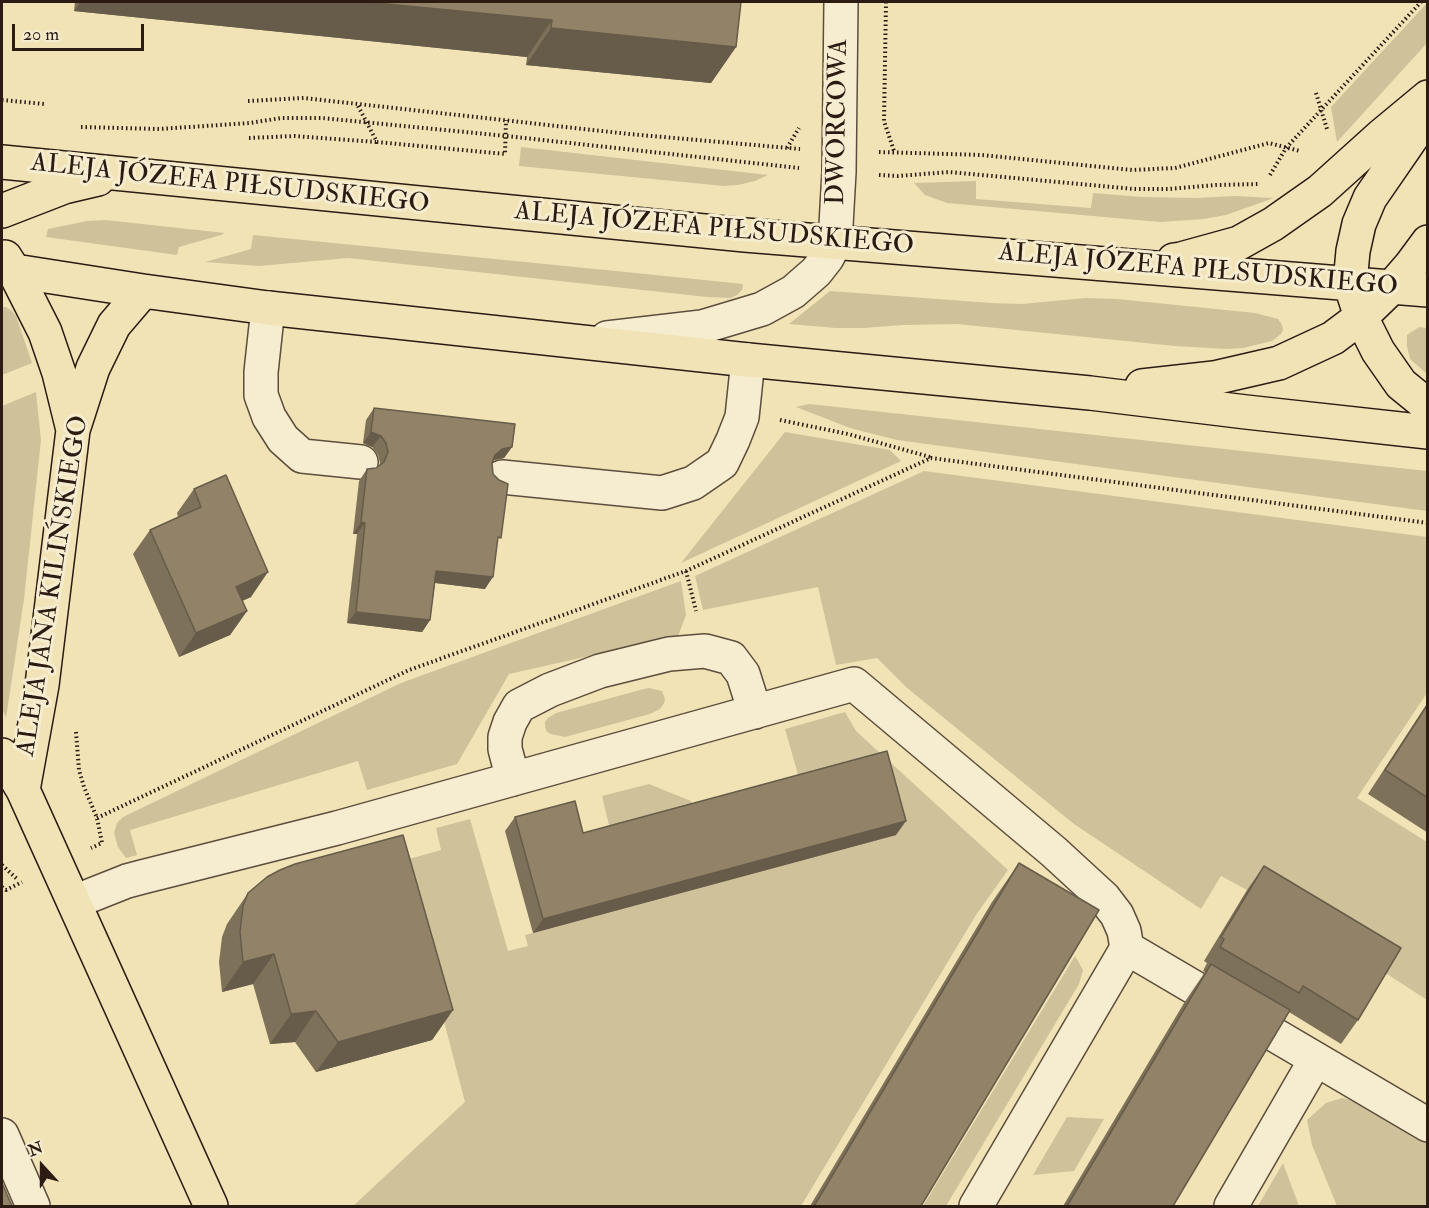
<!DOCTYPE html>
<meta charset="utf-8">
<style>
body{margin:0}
#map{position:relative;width:1429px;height:1208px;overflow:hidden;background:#f1e3b6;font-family:"IM FELL Double Pica",serif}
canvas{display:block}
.frame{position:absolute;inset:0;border:3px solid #2b1b13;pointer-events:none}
.north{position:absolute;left:12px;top:1136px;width:60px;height:60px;-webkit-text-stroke:4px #f6edd0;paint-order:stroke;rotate:339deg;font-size:16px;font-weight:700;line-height:24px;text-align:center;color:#2b1b13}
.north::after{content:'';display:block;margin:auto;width:21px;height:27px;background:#2b1b13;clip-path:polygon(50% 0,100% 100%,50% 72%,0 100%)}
.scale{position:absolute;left:12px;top:24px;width:132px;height:27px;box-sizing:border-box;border:3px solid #2b1b13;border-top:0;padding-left:8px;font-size:18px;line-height:21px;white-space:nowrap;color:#2b1b13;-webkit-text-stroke:4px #f6edd0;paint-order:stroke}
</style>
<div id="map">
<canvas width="1429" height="1208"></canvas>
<div class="frame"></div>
<div class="north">N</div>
<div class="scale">20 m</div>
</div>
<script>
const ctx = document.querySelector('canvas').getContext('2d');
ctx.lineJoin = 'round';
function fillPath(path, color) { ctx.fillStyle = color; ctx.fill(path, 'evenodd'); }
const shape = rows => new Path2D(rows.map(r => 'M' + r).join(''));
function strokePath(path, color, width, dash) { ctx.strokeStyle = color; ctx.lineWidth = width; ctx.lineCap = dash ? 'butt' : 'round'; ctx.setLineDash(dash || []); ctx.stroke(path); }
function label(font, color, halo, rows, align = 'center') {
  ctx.font = font + ' "IM FELL Double Pica",serif'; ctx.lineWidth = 6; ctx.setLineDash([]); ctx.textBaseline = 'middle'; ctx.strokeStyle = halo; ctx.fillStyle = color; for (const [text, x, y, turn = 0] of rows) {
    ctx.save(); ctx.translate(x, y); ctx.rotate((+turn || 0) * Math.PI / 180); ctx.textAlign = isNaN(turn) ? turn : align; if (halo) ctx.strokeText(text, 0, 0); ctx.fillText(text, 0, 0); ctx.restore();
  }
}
fillPath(shape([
 [1427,3,1427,43,1337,142,1331,107],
 [521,147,768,175,755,181,738,185,724,186,519,166],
 [976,181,976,199,1091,208,1093,193,1142,197,1195,198,1234,196,1274,198,1226,215,1204,219,1160,222,947,203,925,195,914,183],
 [105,220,225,233,221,235,179,247,177,255,46,237,48,229,87,221],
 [253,235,646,274,743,284,742,290,737,295,730,298,707,297,348,258,259,266,205,262,251,249],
 [830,291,991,303,1022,304,1085,298,1117,299,1255,313,1278,319,1282,325,1283,330,1281,334,1272,341,1243,348,1227,349,1175,346,957,324,903,325,864,328,836,328,789,324],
 [2,307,6,307,12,311,16,316,32,363,2,375],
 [1419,327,1427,328,1427,374,1410,359,1407,346,1407,335],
 [36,392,41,440,24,599,6,718,2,708,2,406],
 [809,404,1427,471,1427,511,897,440,850,428,796,407],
 [785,432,890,450,901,461,681,563],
 [924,471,1427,537,1427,693,1357,798,1427,842,1427,1000,1384,972,1247,890,1221,876,1201,909,1074,824,906,687,877,658,836,665,818,587,703,610,695,576],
 [681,581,686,615,678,636,509,674,457,764,367,790,358,761,130,830,137,855,126,858,118,847,114,833,117,823,123,817,401,683],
 [649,688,662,691,665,699,664,703,660,709,650,714,565,737,551,734,547,732,545,727,545,722,548,718,556,713,640,690],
 [845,712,856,731,1008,870,976,915,801,1206,353,1206,465,1102,402,861,441,850,436,828,470,819,508,951,528,946,525,935,895,835,801,785,785,729],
 [649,784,691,801,695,814,612,837,602,796],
 [1075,956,1083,970,1079,984,946,1206,923,1206],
 [1342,1098,1358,1102,1427,1143,1427,1206,1337,1206,1312,1145,1307,1120,1326,1103],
 [1067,1117,1104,1119,1074,1171,1033,1175],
 [1283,1163,1299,1206,1258,1206]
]), '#cfc19a');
const minor = shape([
 [268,308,261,372,261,395,269,417,283,439,302,456,361,462],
 [607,338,702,327,762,309,793,292,816,272,827,258,835,243,839,172,841,2],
 [502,477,662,493,693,483,722,463,733,440,742,417,748,360],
 [513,779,505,749,505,737,510,722,519,706,550,690,600,671,669,654,705,651,731,658,743,674,755,712],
 [74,902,127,881,142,877,337,828,854,684,1054,852,1104,898,1117,915,1124,931,1127,948],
 [2,1135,33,1206],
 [976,1206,1127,948,1428,1125],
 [1231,1206,1316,1059]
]);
const major = shape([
 [1428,114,1370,198,1359,224,1353,251,1350,283,1361,317,1378,351,1401,384,1428,406],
 [2,162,745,235,1428,290],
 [2,211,64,187,98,179],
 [5,257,14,271,45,332,59,373,73,430],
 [1174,260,1181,259,1239,243,1273,224,1320,191,1381,136,1428,97],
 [2,269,143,291,268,308,748,360,1090,393,1246,412,1428,432],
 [1142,386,1214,378,1279,363,1333,338,1361,317,1392,287,1411,265,1428,242],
 [2,755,23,790,211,1206],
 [23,790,42,685,73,430,93,368,114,325,143,291]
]);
strokePath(minor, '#5c4d3c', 36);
strokePath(major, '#2b1b13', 36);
strokePath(shape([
 [886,2,884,121,894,151],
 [1316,93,1327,129],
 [2,100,44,104],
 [248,101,304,98,629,134,800,149],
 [358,106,377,142,505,154,506,120],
 [81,127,159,129,250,123,281,118,322,118,506,136,799,168],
 [249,138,294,136,376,142],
 [787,148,799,128],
 [879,152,982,155,1132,170,1175,168,1269,143,1300,151],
 [879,175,898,176,949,172,1134,189,1168,189,1216,185,1260,184],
 [1270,175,1286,148,1421,2],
 [780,420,848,434,930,457],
 [686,571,696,611],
 [76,732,79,770,84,787,97,818,102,843,91,848],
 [97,818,409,670,686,571,931,458,1428,523],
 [2,865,17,879],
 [2,887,6,890,22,882]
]), '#2b1b13', 4, [1.5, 3]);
strokePath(minor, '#f6edd0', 33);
strokePath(major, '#f1e3b6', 33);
fillPath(shape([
 [75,2,741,2,736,47,711,83,526,65,527,57,74,11],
 [374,408,512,447,504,458,494,460,492,463,497,544,485,589,435,583,430,620,422,632,347,623,357,534,353,534,359,481,367,469,376,468,379,466,380,463,378,455,372,447,363,443,366,420],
 [194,489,251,597,242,601,247,611,230,635,179,657,133,554,150,530,178,517,177,513],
 [1428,702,1428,833,1368,794],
 [515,817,583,833,896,835,533,933,505,831],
 [1019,863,921,1206,810,1206,992,902],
 [1264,866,1358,1020,1341,1044,1289,1012,1173,1206,1063,1206,1184,1003,1205,972,1203,971,1207,963,1204,961,1247,890],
 [248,893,453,1010,432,1040,316,1072,295,1042,270,1044,253,984,222,992,219,962,222,937,227,924]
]), '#7e7159');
fillPath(shape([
 [80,2,366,2,552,20,527,57,74,11],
 [551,28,736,47,711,83,526,65],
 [371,432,381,436,372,447,363,443],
 [512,447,504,458,494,460,486,467,495,455,502,449],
 [361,522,365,523,357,534,353,534],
 [436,571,493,577,485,589,428,582],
 [268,572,251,597,219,611,236,587],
 [247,611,230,635,179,657,196,633],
 [356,612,430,620,422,632,347,623],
 [906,821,896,835,533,933,543,919],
 [274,954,253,984,222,992,243,962],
 [453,1010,432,1040,316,1072,338,1042],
 [316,1011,295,1042,270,1044,291,1014]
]), '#665c49');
const building = shape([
 [366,2,741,2,736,47,551,28,552,20,366,2],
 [374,408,515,424,512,447,502,449,495,455,492,463,493,474,499,480,508,484,501,538,498,537,493,577,436,571,430,620,356,612,365,523,361,522,367,469,376,468,384,462,388,452,386,443,381,436,371,432,374,408],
 [226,475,268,572,236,587,247,611,196,633,150,530,201,507,194,489,226,475],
 [1428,704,1428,798,1385,770,1428,704],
 [887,751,906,821,543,919,515,817,575,801,583,833,887,751],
 [403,835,453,1010,338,1042,316,1011,291,1014,274,954,243,962,240,932,243,906,248,893,267,877,280,870,295,864,403,835],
 [1019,863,1099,910,921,1206,814,1206,1019,863],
 [1264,866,1401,948,1358,1020,1303,986,1299,993,1220,947,1224,939,1221,937,1264,866],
 [1211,964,1290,1010,1173,1206,1067,1206,1211,964],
 [2,1183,12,1206,2,1206,2,1183]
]);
fillPath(building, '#928368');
strokePath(building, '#665c49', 1.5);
label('26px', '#2b1b13', '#f6edd0', [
 ["DWORCOWA",839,122,-89],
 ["ALEJA JÓZEFA PIŁSUDSKIEGO",230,185,6],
 ["ALEJA JÓZEFA PIŁSUDSKIEGO",714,230,5],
 ["ALEJA JÓZEFA PIŁSUDSKIEGO",1198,271,5],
 ["ALEJA JANA KILIŃSKIEGO",54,586,-81]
]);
</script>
